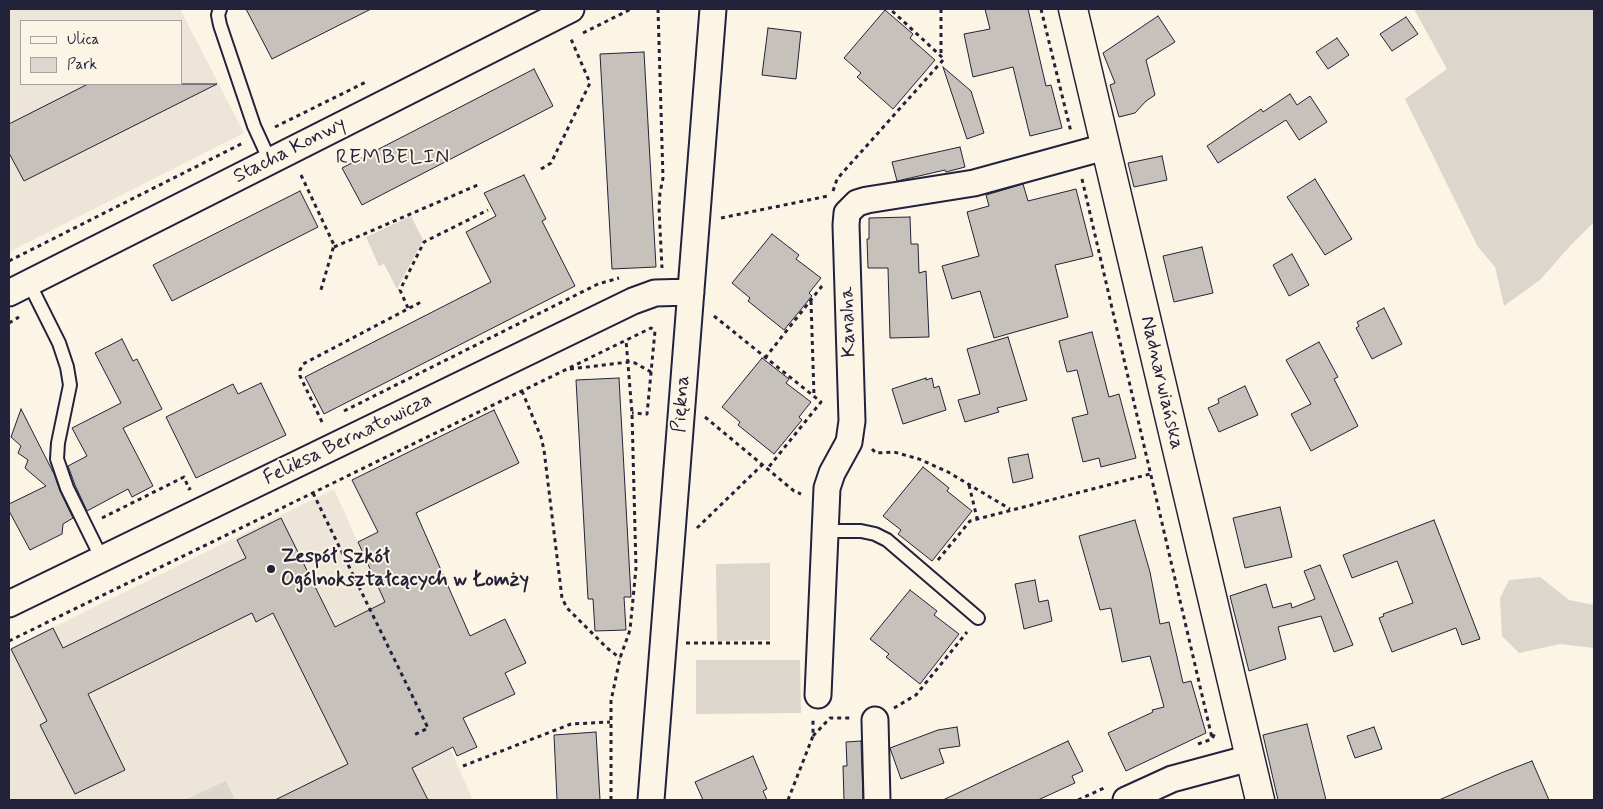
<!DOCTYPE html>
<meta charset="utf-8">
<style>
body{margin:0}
#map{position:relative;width:1603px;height:809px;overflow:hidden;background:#fcf5e5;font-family:Mynerve,sans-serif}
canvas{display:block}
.frame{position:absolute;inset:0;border:10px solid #22223b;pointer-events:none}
.legend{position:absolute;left:20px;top:20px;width:162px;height:65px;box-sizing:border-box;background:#fcf5e5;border:1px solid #a5a1a1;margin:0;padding:6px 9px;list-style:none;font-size:15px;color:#22223b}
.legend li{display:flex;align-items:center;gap:10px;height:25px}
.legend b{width:25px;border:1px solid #a5a1a1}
</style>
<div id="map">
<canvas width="1603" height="809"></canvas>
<div class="frame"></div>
<ul class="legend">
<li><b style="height:6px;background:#fcf5e5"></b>Ulica</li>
<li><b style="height:14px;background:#dcd6cc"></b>Park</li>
</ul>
</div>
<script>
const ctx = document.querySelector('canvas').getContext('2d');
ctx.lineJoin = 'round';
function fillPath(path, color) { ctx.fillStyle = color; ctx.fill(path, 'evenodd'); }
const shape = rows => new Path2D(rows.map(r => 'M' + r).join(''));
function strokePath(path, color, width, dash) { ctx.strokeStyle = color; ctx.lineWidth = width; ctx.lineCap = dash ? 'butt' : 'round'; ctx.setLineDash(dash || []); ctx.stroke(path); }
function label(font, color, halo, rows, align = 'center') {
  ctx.font = font + ' Mynerve,sans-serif'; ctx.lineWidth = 4; ctx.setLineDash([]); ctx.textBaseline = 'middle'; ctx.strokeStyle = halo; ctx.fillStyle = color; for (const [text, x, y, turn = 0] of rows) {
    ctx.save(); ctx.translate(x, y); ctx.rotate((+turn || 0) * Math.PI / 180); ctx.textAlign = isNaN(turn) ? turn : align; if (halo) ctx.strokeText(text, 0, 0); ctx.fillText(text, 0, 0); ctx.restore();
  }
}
fillPath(shape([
 [9,9,180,9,244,133,9,252],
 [21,21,181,21,181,84,21,84],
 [334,489,473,800,9,800,9,649]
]), '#ece5d8');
fillPath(shape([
 [1414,9,1594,9,1594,222,1570,246,1540,280,1504,306,1495,267,1478,247,1405,99,1447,69],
 [411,216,423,240,397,289,384,264,379,266,366,237],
 [770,563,770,640,717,641,716,564],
 [1540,577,1569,600,1594,605,1594,648,1560,644,1519,653,1502,636,1500,598,1509,580],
 [696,660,800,660,801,713,696,714],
 [226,781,235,800,185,800]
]), '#dcd6cc');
const building = shape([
 [246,9,371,9,272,59,246,9],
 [985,9,1028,9,1046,86,1051,85,1062,128,1030,136,1013,67,973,77,964,34,990,29,985,9],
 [885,10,913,34,910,38,935,60,893,109,857,77,861,73,844,58,885,10],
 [1158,16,1175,42,1146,60,1155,95,1146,101,1135,113,1119,117,1110,85,1115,83,1103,53,1158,16],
 [1406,17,1418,34,1392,51,1380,34,1406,17],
 [768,28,801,32,796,79,762,75,768,28],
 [1337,38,1349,55,1328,69,1316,52,1337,38],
 [644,52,656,267,612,269,600,54,644,52],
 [943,67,971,91,984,133,967,139,943,67],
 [534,69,553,106,362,205,342,168,534,69],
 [88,84,217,84,24,181,9,153,9,124,88,84],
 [1290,94,1297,105,1310,96,1327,122,1299,140,1286,120,1218,163,1207,146,1261,109,1263,112,1290,94],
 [960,147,965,167,946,172,945,170,897,181,892,162,960,147],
 [1162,156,1167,180,1134,187,1128,163,1162,156],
 [524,175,546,219,542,221,575,286,324,414,305,377,491,282,466,232,496,216,484,193,524,175],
 [1315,179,1352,239,1325,255,1287,197,1315,179],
 [1023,184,1028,201,1076,189,1093,256,1055,265,1068,317,994,338,980,291,952,299,942,266,979,256,967,212,989,206,986,195,1023,184],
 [300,191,318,227,172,301,153,265,300,191],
 [910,217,911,244,918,244,919,273,926,271,929,337,890,338,888,268,868,268,867,239,869,239,869,218,910,217],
 [772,234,799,255,796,259,821,278,809,293,812,296,784,330,748,301,750,298,732,283,772,234],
 [1202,247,1213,293,1174,302,1163,256,1202,247],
 [1292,254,1309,285,1289,296,1273,265,1292,254],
 [1384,308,1402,344,1372,359,1356,328,1359,326,1357,322,1384,308],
 [1092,332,1109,397,1119,394,1136,458,1101,467,1099,458,1083,462,1072,418,1088,414,1077,370,1067,372,1059,341,1092,332],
 [1008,337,1027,400,997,408,999,412,965,422,958,400,980,394,967,349,1008,337],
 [122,339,133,361,137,359,162,409,123,428,153,486,132,497,128,489,87,511,75,485,68,466,87,456,72,428,121,403,95,353,122,339],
 [1319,342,1338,377,1334,379,1358,426,1311,451,1291,414,1311,404,1286,360,1319,342],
 [762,358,789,379,786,383,811,402,799,417,802,420,774,454,738,425,740,422,722,407,762,358],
 [619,378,631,597,624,597,626,630,595,631,593,599,588,599,576,380,619,378],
 [926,378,926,380,932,378,934,388,939,386,946,410,903,424,892,389,926,378],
 [261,383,286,435,196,478,166,417,233,384,238,394,261,383],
 [1245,386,1258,415,1219,432,1208,408,1219,403,1218,399,1245,386],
 [21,409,54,474,60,491,73,518,63,524,62,534,30,550,9,511,9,504,46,486,25,468,28,460,18,453,21,446,11,437,21,409],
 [494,410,519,463,416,513,470,636,505,619,526,663,505,673,515,694,463,718,477,747,457,756,453,747,412,768,428,800,275,800,348,764,273,613,256,622,252,613,88,694,125,770,75,794,40,725,47,721,11,649,53,628,63,648,246,558,237,540,281,518,335,627,385,602,358,542,378,532,352,480,494,410],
 [1028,454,1033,478,1013,483,1008,458,1028,454],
 [923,467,949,488,947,491,972,511,932,561,898,534,901,530,883,516,923,467],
 [1280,507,1292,557,1245,568,1233,518,1280,507],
 [1135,520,1150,572,1160,624,1169,622,1183,683,1191,681,1206,733,1126,771,1108,733,1153,712,1152,710,1164,707,1150,656,1122,662,1111,608,1100,610,1079,536,1135,520],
 [1434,520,1480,639,1462,645,1456,628,1392,652,1379,618,1384,616,1383,614,1413,603,1397,561,1352,578,1343,555,1434,520],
 [1320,565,1353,645,1334,652,1321,616,1278,627,1286,659,1249,671,1230,596,1266,584,1273,608,1291,603,1292,608,1315,599,1304,571,1320,565],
 [1035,580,1039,602,1048,600,1052,621,1024,629,1015,584,1035,580],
 [910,590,937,611,934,615,959,634,920,684,886,657,889,654,870,639,910,590],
 [1307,724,1326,800,1278,800,1263,735,1307,724],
 [957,727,960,746,939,749,944,763,901,779,890,748,938,730,957,727],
 [1374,727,1382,749,1355,758,1347,736,1374,727],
 [596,732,600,800,557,800,554,735,596,732],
 [861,741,863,800,844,800,843,766,847,766,846,742,861,741],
 [1068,741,1083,771,1072,776,1075,783,1038,800,943,800,1068,741],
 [753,756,767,789,763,791,767,800,703,800,695,782,753,756],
 [1532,761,1549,800,1439,800,1501,773,1532,761]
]);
fillPath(building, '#c6c1bb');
strokePath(building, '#22223b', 1);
const service = shape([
 [220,9,218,15,220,25,254,126,270,161],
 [29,283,59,343,67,367,70,385,58,443,57,459,67,488,102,559],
 [825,531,861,531,875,534,887,540,978,618]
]);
const minor = shape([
 [9,293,571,9],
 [9,604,633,301,655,293,691,292],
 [818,695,827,488,832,473,849,442,852,421,846,225,847,213,857,203,867,200,974,183,1105,147],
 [875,720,877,800],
 [651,800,713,9],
 [1126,800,1172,779,1250,758]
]);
const tertiary = shape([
 [1073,9,1260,800]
]);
strokePath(service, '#22223b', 16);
strokePath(minor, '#22223b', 29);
strokePath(tertiary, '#22223b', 31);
strokePath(shape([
 [658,9,663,178,660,193,659,208,662,268],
 [941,9,941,56],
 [1041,9,1071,132],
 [583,33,631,9],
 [275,127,368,81],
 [541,169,551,163,590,83,571,39],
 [301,175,334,245,320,293],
 [1082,179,1212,738],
 [833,191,837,179,944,59,890,9],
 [721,218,828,196],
 [334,247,480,184],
 [9,261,243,143],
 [811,301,814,396],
 [408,308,400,290,424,242,488,210],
 [714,316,821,402,768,468],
 [9,323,19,317],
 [765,358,822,286],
 [570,369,629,362,635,363,651,372],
 [522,391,541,437,544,450,562,598,567,608,607,648,620,658],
 [344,411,598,284,619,278],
 [705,417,794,491,801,494],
 [322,422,300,376,300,370,303,364,421,302],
 [872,449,876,453,894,452,919,459,948,472,1010,509],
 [969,485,977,518],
 [313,493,428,728,412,736],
 [102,518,184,477,189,489,191,488],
 [697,528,763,464],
 [938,560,970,521,1150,474],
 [9,641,651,328,655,331,647,414,632,413],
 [686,643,770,643],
 [894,708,916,695,967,632],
 [813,736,830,718,852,718],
 [1198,744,1212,739,1216,731],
 [463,766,571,724,610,722],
 [611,800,611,701,620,658,630,630,636,568,632,413,626,340],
 [788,800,813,736,813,719],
 [1078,800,1104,788]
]), '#22223b', 3, [4, 4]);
strokePath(service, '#fcf5e5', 12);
strokePath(minor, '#fcf5e5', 25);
strokePath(tertiary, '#fcf5e5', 28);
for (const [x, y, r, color] of [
 [271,569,5,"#22223b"]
]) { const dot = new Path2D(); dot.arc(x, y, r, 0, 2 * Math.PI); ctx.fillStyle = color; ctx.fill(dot); strokePath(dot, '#fcf5e5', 2); }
label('20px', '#22223b', '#fcf5e5', [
 ["Stacha Konwy",290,151,-27],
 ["Kanalna",849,322,-92],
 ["Nadnarwiańska",1161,383,77],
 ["Piękna",682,404,-86],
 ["Feliksa Bernatowicza",348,440,-26]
]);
label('bold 20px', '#22223b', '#fcf5e5', [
 ["Zespół Szkół",281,558],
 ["Ogólnokształcących w Łomży",281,581]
], 'left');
ctx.letterSpacing = '1px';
label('21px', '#22223b', '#fcf5e5', [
 ["REMBELIN",393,159]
]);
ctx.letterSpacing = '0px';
</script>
